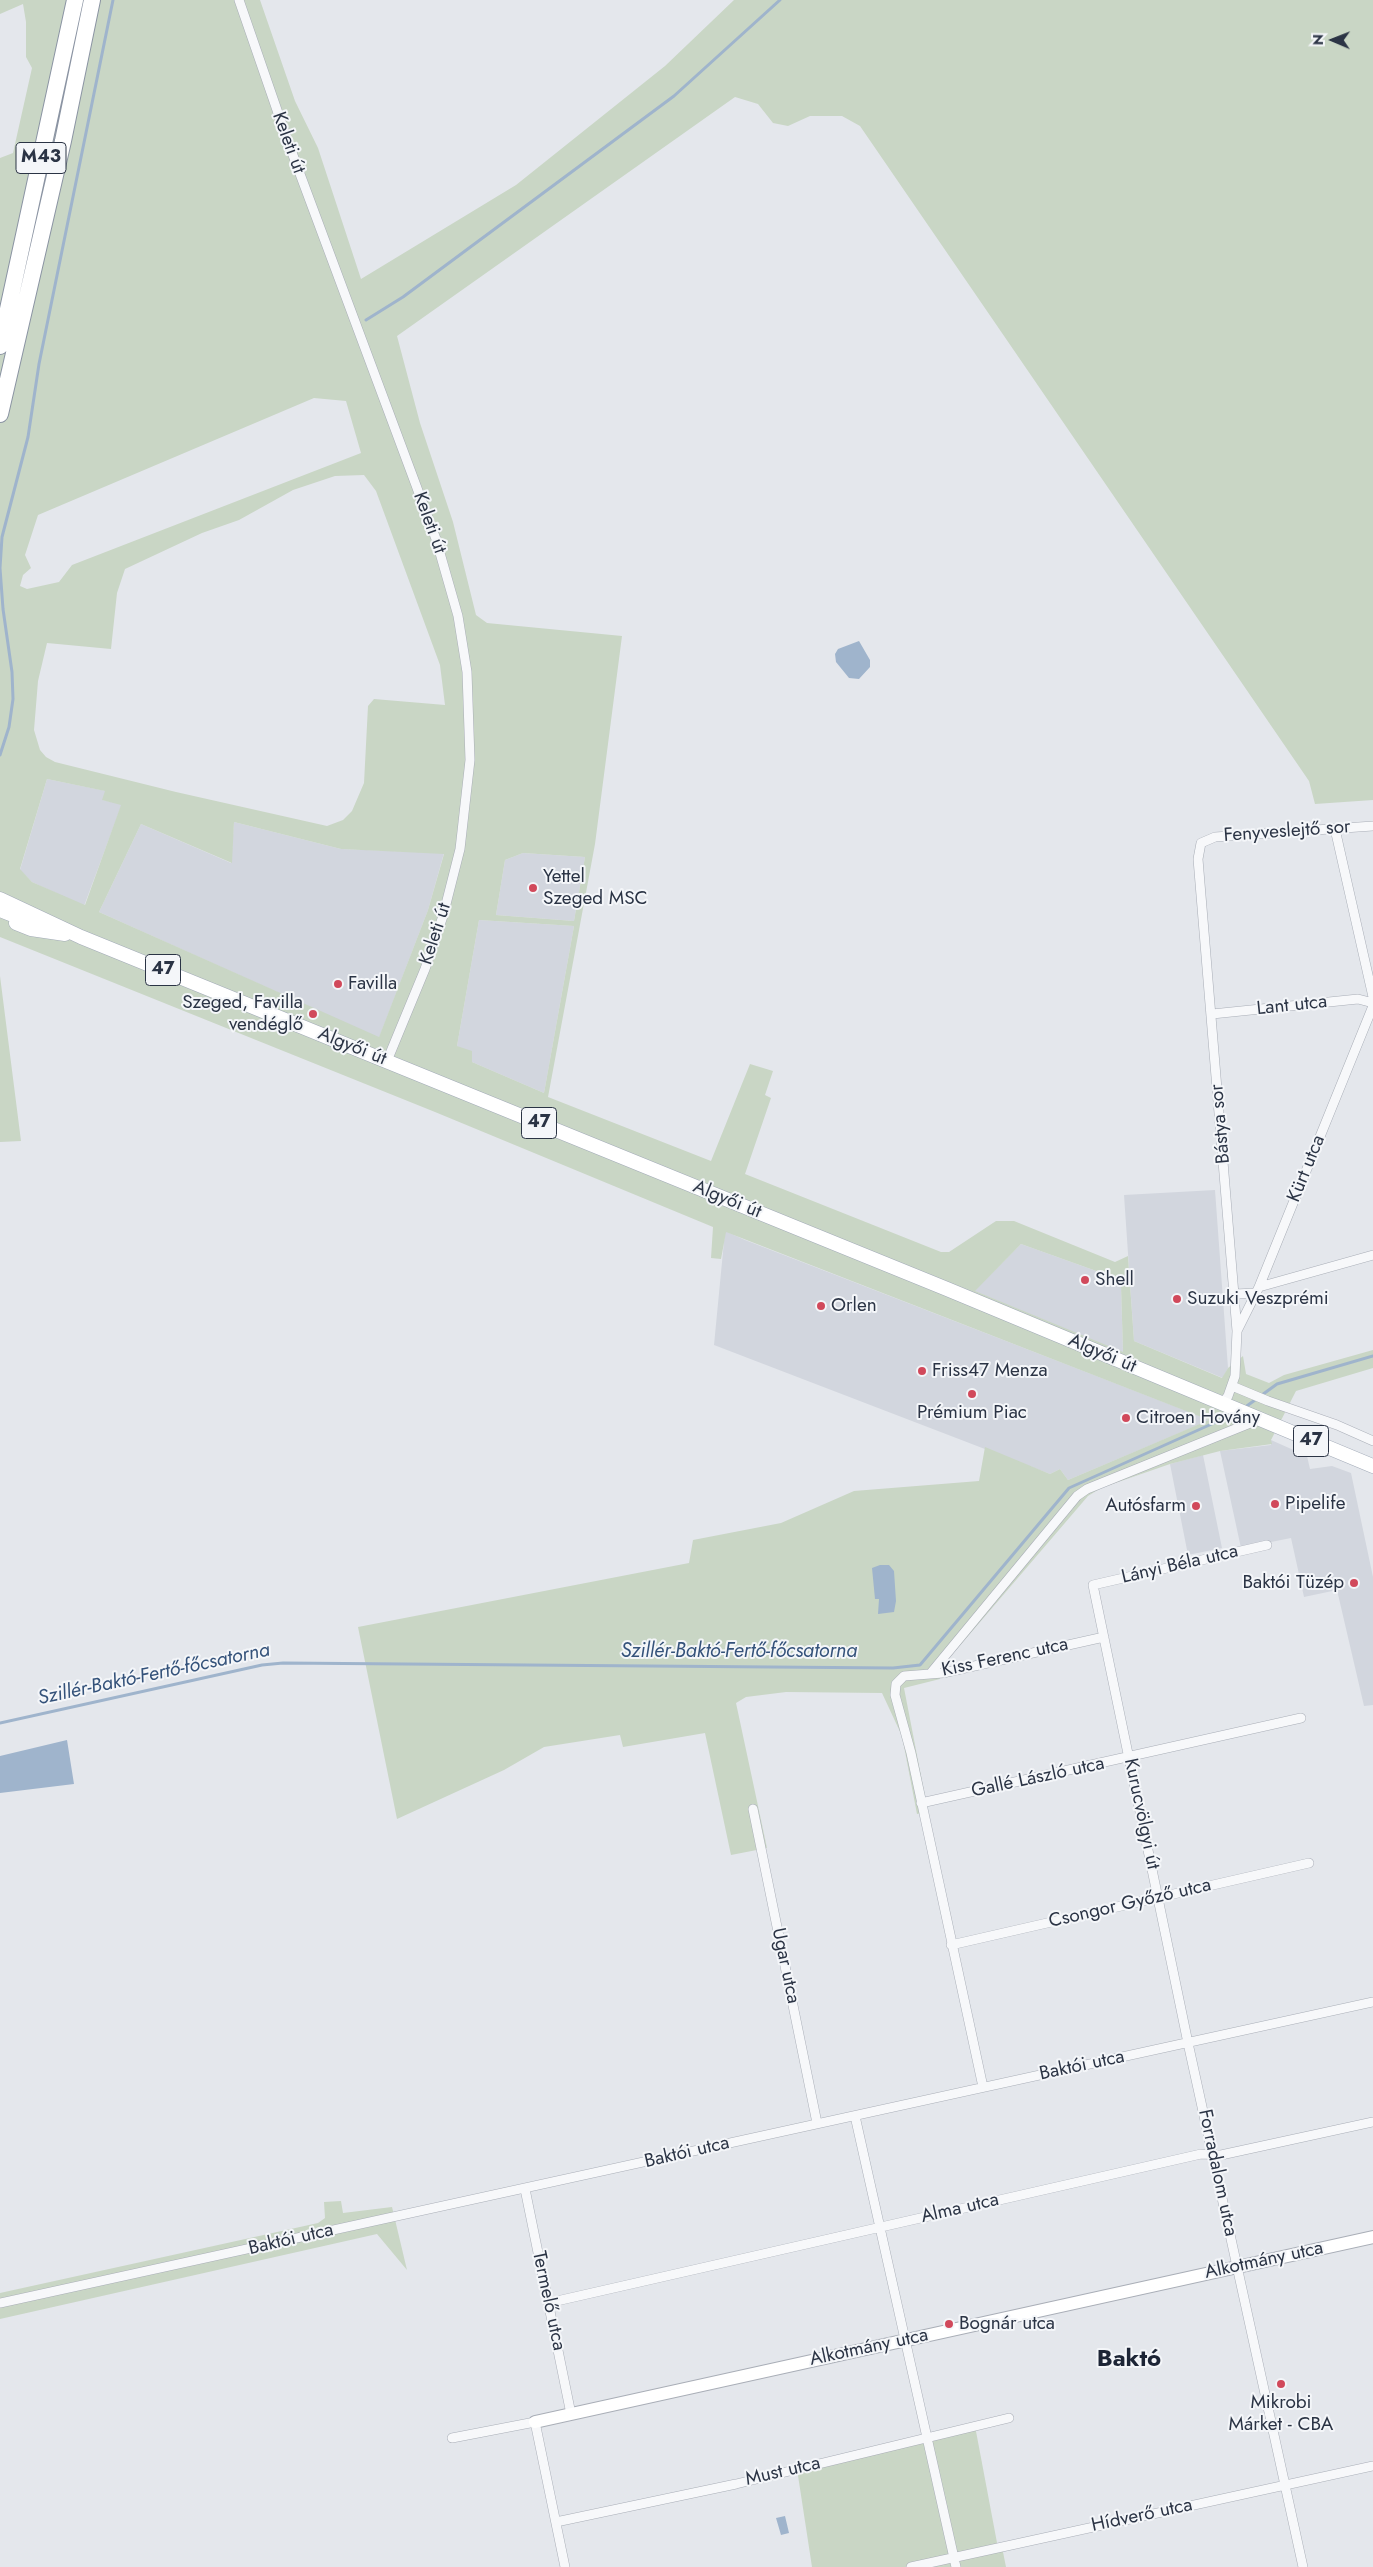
<!DOCTYPE html>
<meta charset="utf-8">
<style>
body{margin:0}
#map{position:relative;width:1373px;height:2567px;overflow:hidden;background:#e4e7ec;font-family:Jost,sans-serif}
canvas{display:block}
.north{position:absolute;left:1308px;top:15px;width:50px;height:50px;-webkit-text-stroke:4px #f4f6f9;paint-order:stroke;rotate:271deg;font-size:14px;font-weight:700;line-height:20px;text-align:center;color:#2b3445}
.north::after{content:'';display:block;margin:auto;width:18px;height:22px;background:#2b3445;clip-path:polygon(50% 0,100% 100%,50% 72%,0 100%)}
</style>
<div id="map">
<canvas width="1373" height="2567"></canvas>
<div class="north">N</div>
</div>
<script>
const ctx = document.querySelector('canvas').getContext('2d');
ctx.lineJoin = 'round';
function fillPath(path, color) { ctx.fillStyle = color; ctx.fill(path, 'evenodd'); }
const shape = rows => new Path2D(rows.map(r => 'M' + r).join(''));
function strokePath(path, color, width, dash) { ctx.strokeStyle = color; ctx.lineWidth = width; ctx.lineCap = dash ? 'butt' : 'round'; ctx.setLineDash(dash || []); ctx.stroke(path); }
function label(font, color, halo, rows, align = 'center') {
  ctx.font = font + ' Jost,sans-serif'; ctx.lineWidth = 4; ctx.setLineDash([]); ctx.textBaseline = 'middle'; ctx.strokeStyle = halo; ctx.fillStyle = color; for (const [text, x, y, turn = 0] of rows) {
    ctx.save(); ctx.translate(x, y); ctx.rotate((+turn || 0) * Math.PI / 180); ctx.textAlign = isNaN(turn) ? turn : align; if (halo) ctx.strokeText(text, 0, 0); ctx.fillText(text, 0, 0); ctx.restore();
  }
}
fillPath(shape([
 [47,779,106,791,103,800,122,804,84,906,32,882,20,870],
 [234,822,341,849,444,853,428,910,379,1038,99,912,141,824,231,863],
 [523,853,585,857,574,921,496,915,505,860],
 [479,920,574,926,544,1093,472,1062,457,1046],
 [1215,1190,1228,1368,1223,1378,1134,1341,1124,1195],
 [725,1231,745,1240,1210,1420,1068,1480,1060,1469,1050,1474,714,1345],
 [1021,1244,1113,1277,1121,1286,1123,1353,974,1291],
 [1271,1440,1307,1456,1310,1469,1332,1466,1351,1473,1373,1577,1373,1705,1364,1706,1337,1590,1304,1597,1291,1538,1241,1548,1220,1451,1271,1445],
 [1203,1455,1222,1548,1188,1555,1170,1464]
]), '#d2d6de');
fillPath(shape([
 [0,0,260,0,295,101,318,148,361,279,516,185,665,66,734,0,1373,0,1373,800,1315,804,1309,781,978,298,860,126,842,116,810,116,788,126,773,123,758,104,735,97,397,336,420,423,453,522,476,615,487,623,622,636,595,844,548,1097,711,1161,750,1064,773,1071,765,1095,771,1098,745,1174,941,1252,949,1252,996,1221,1014,1221,1115,1262,1128,1256,1134,1341,1222,1378,1228,1368,1243,1356,1246,1374,1269,1383,1284,1375,1373,1350,1373,1368,1296,1391,1271,1440,1272,1444,1220,1451,1170,1464,1101,1488,1088,1496,939,1670,940,1679,904,1688,928,1812,917,1814,902,1736,882,1693,786,1692,746,1697,736,1703,767,1848,731,1855,705,1733,623,1747,620,1735,544,1747,504,1770,397,1819,358,1627,689,1563,693,1540,781,1523,854,1491,979,1481,985,1447,1050,1474,1060,1469,1068,1480,1209,1420,726,1232,721,1259,711,1258,713,1227,435,1112,0,937,0,158,13,153,32,68,26,57,26,22,23,4,0,14],
 [314,398,346,401,361,453,72,565,59,582,27,589,20,586,23,575,31,568,25,555,38,515],
 [364,475,376,491,440,665,445,705,374,699,368,706,364,783,352,811,343,820,327,826,176,792,55,762,46,757,40,750,34,730,38,681,47,643,111,649,117,593,125,569,202,533,239,520,293,490,335,476],
 [47,779,105,791,102,800,121,805,85,905,32,882,20,869],
 [234,822,341,849,444,854,428,910,379,1037,99,912,141,824,232,863],
 [523,853,585,857,574,921,496,915,505,860],
 [479,920,574,926,544,1093,472,1062,472,1051,457,1046],
 [1021,1244,1113,1277,1121,1286,1123,1352,975,1291],
 [0,976,21,1141,0,1142],
 [341,2201,343,2213,392,2207,407,2270,377,2234,0,2319,0,2293,318,2223,325,2218,324,2202],
 [975,2426,998,2548,1003,2552,1006,2567,812,2567,797,2469]
]), '#c9d6c5');
fillPath(shape([
 [859,641,870,660,870,667,859,679,849,678,836,662,835,654,838,649],
 [880,1565,889,1565,894,1571,896,1601,894,1612,878,1614,879,1599,875,1599,872,1568],
 [67,1740,74,1784,0,1793,0,1756],
 [785,2516,789,2533,781,2535,776,2518]
]), '#9fb4cc');
strokePath(shape([
 [366,320,403,297,674,96,780,0],
 [0,755,9,727,13,699,12,672,3,609,0,568,2,537,28,437,39,364,113,0],
 [1244,1408,1277,1384,1373,1356],
 [0,1723,262,1665,283,1663,893,1668,920,1665,1069,1488,1234,1414]
]), '#9fb4cc', 3);
const street = shape([
 [239,0,287,139,436,539,458,616,467,672,470,760,460,849,443,916,425,969,387,1061],
 [1335,829,1373,997],
 [1212,1014,1358,999,1373,1003],
 [1259,1287,1373,1255],
 [1235,1294,1256,1293],
 [1237,1331,1259,1287,1373,1006],
 [1232,1386,1268,1401,1337,1425,1373,1441],
 [1222,1404,1228,1396,1235,1376,1237,1331,1198,859,1201,843,1215,837,1373,826],
 [1267,1545,1093,1585,1188,2043,1303,2567],
 [930,1674,1077,1496,1087,1489,1260,1419],
 [921,1803,1301,1718],
 [753,1809,817,2123],
 [951,1945,1309,1863],
 [983,2087,911,1753,895,1695,896,1684,904,1676,943,1673,1104,1637],
 [855,2116,956,2567],
 [525,2189,571,2414],
 [0,2303,1373,2002],
 [548,2303,1201,2154,1221,2155,1373,2122],
 [452,2438,535,2422,565,2567],
 [556,2522,736,2484,1009,2418],
 [911,2567,1373,2466]
]);
const secondary = shape([
 [535,2422,1373,2237]
]);
const primary = shape([
 [0,899,81,937,947,1289,1373,1466],
 [0,910,28,921],
 [16,923,31,929,65,934]
]);
const highway = shape([
 [0,346,75,0],
 [0,414,63,141,92,0]
]);
strokePath(street, '#a9aeb7', 10);
strokePath(secondary, '#a9aeb7', 14);
strokePath(primary, '#a3abb8', 15);
strokePath(highway, '#8b94a3', 18);
strokePath(street, '#f7f8fa', 9);
strokePath(secondary, '#fff', 12);
strokePath(primary, '#fff', 14);
strokePath(highway, '#fff', 16);
for (const [x, y, r, color] of [
 [533,888,5,"#d1495b"],
 [338,984,5,"#d1495b"],
 [313,1014,5,"#d1495b"],
 [1085,1280,5,"#d1495b"],
 [1177,1299,5,"#d1495b"],
 [821,1306,5,"#d1495b"],
 [922,1371,5,"#d1495b"],
 [972,1394,5,"#d1495b"],
 [1126,1418,5,"#d1495b"],
 [1275,1504,5,"#d1495b"],
 [1196,1506,5,"#d1495b"],
 [1354,1583,5,"#d1495b"],
 [949,2324,5,"#d1495b"],
 [1281,2384,5,"#d1495b"]
]) { const dot = new Path2D(); dot.arc(x, y, r, 0, 2 * Math.PI); ctx.fillStyle = color; ctx.fill(dot); strokePath(dot, '#f4f6f9', 2); }
for (const [x, y, w] of [
 [41,158,50],
 [163,970,35],
 [539,1123,35],
 [1311,1441,35]
]) { const box = new Path2D(); box.roundRect(x - w / 2, y - 15.5, w, 31, 4); ctx.fillStyle = '#f4f6f9'; ctx.fill(box); strokePath(box, '#2b3445', 1); }
label('bold 18px', '#2b3445', null, [
 ["M43",41,158],
 ["47",163,970],
 ["47",539,1123],
 ["47",1311,1441]
]);
label('19px', '#2b3445', '#f4f6f9', [
 ["Keleti út",288,143,70],
 ["Keleti út",429,523,70],
 ["Fenyveslejtő sor",1287,832,-4],
 ["Keleti út",436,934,-72],
 ["Lant utca",1292,1006,-6],
 ["Algyői út",352,1047,22],
 ["Bástya sor",1221,1124,-95],
 ["Kürt utca",1307,1169,-68],
 ["Algyői út",727,1200,22],
 ["Algyői út",1102,1354,23],
 ["Lányi Béla utca",1180,1565,-13],
 ["Kiss Ferenc utca",1005,1658,-12],
 ["Gallé László utca",1038,1778,-12],
 ["Kurucvölgyi út",1141,1814,78],
 ["Csongor Győző utca",1130,1904,-13],
 ["Ugar utca",785,1966,78],
 ["Baktói utca",1082,2066,-12],
 ["Baktói utca",687,2153,-13],
 ["Forradalom utca",1217,2173,78],
 ["Alma utca",960,2209,-13],
 ["Baktói utca",291,2240,-13],
 ["Alkotmány utca",1264,2261,-12],
 ["Termelő utca",548,2301,78],
 ["Alkotmány utca",869,2348,-12],
 ["Must utca",783,2472,-13],
 ["Hídverő utca",1142,2516,-12]
]);
label('19px', '#2b3445', '#f4f6f9', [
 ["Yettel",543,877],
 ["Szeged MSC",543,899],
 ["Favilla",348,984],
 ["Szeged, Favilla",303,1003,"right"],
 ["vendéglő",303,1025,"right"],
 ["Shell",1095,1280],
 ["Suzuki Veszprémi",1187,1299],
 ["Orlen",831,1306],
 ["Friss47 Menza",932,1371],
 ["Prémium Piac",972,1413,"center"],
 ["Citroen Hovány",1136,1418],
 ["Pipelife",1285,1504],
 ["Autósfarm",1186,1506,"right"],
 ["Baktói Tüzép",1344,1583,"right"],
 ["Bognár utca",959,2324],
 ["Mikrobi",1281,2403,"center"],
 ["Márket - CBA",1281,2425,"center"]
], 'left');
label('italic 20px', '#34527a', '#f4f6f9', [
 ["Szillér-Baktó-Fertő-főcsatorna",739,1652],
 ["Szillér-Baktó-Fertő-főcsatorna",154,1675,-12]
]);
label('bold 24px', '#1d2536', '#f4f6f9', [
 ["Baktó",1129,2360]
]);
</script>
